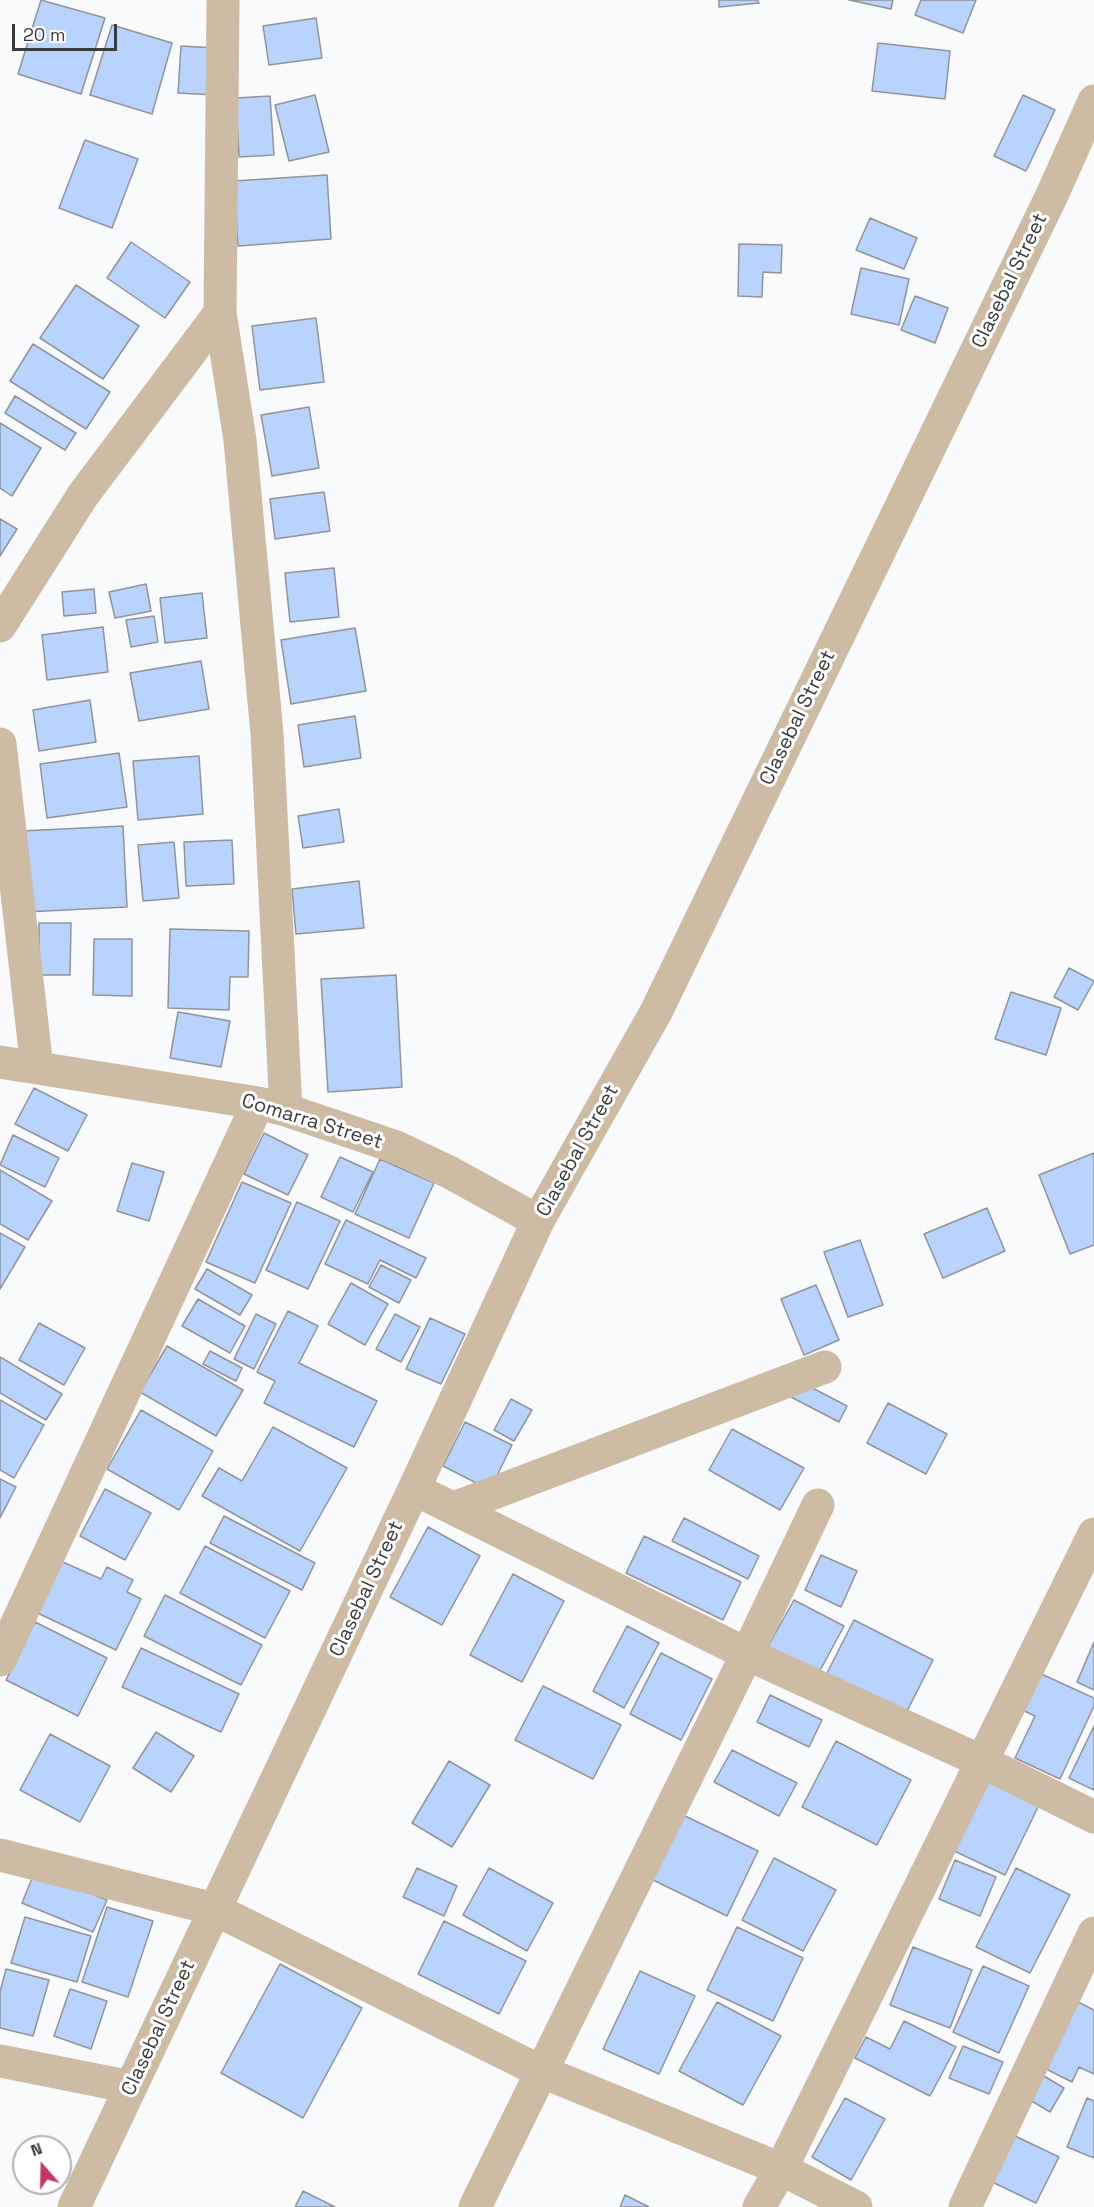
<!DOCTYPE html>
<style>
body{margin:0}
#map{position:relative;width:1094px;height:2207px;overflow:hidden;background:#f8fafc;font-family:"Space Grotesk",sans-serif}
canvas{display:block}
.north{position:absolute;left:12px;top:2135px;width:60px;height:60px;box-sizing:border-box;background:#fff;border:2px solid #b1b1b1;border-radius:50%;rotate:340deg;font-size:16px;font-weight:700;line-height:24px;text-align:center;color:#3b3b3c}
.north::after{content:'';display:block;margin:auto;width:21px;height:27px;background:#c53762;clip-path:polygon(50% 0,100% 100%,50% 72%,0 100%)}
.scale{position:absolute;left:12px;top:24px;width:105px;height:27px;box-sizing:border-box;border:3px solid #3b3b3c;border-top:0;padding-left:8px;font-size:18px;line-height:21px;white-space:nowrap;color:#3b3b3c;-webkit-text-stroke:4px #fff;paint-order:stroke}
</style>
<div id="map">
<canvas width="1094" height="2207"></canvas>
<div class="north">N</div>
<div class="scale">20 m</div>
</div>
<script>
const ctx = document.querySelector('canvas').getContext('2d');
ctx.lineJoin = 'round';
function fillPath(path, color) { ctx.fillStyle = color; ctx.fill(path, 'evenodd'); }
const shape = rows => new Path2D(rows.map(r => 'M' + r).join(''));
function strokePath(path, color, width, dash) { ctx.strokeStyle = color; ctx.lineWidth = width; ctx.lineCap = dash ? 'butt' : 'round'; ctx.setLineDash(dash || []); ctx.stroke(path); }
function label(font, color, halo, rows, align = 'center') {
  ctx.font = font + ' "Space Grotesk",sans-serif'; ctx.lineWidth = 6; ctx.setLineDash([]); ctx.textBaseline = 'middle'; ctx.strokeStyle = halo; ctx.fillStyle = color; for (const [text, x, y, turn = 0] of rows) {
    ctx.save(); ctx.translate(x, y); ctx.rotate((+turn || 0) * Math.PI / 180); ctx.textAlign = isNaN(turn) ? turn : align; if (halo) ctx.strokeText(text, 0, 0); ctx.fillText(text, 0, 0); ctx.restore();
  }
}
const building = shape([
 [41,0,105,18,81,94,18,74,41,0],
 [719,0,758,0,759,3,719,7,719,0],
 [849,0,893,0,891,9,849,0],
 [921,0,976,0,963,33,915,15,921,0],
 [316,18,322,58,269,65,263,26,316,18],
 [112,25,172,43,152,114,90,95,112,25],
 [878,43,950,51,945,99,872,91,878,43],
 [181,46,217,48,215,95,178,93,181,46],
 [315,95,329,152,289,161,275,105,315,95],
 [1023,95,1055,110,1026,171,994,156,1023,95],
 [270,96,274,155,239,157,236,98,270,96],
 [85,140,138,159,112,228,59,208,85,140],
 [327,175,331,239,238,246,234,181,327,175],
 [870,218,917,238,904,269,856,250,870,218],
 [131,242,190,282,165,318,107,278,131,242],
 [739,244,782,245,781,273,763,272,762,297,738,296,739,244],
 [861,268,909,279,899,325,851,314,861,268],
 [76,285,139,326,103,379,40,338,76,285],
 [915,296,948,308,935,343,901,330,915,296],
 [316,318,324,382,260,390,252,326,316,318],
 [33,344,110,392,86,429,10,381,33,344],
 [15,396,76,433,65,450,5,413,15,396],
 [309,407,319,468,272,476,261,415,309,407],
 [0,423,41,448,12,496,0,488,0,423],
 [324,492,330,531,275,539,270,499,324,492],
 [0,519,17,529,0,556,0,519],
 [334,568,339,617,290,622,285,573,334,568],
 [146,584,151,611,115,618,109,592,146,584],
 [94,589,96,613,64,616,62,592,94,589],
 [202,593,207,638,165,643,160,598,202,593],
 [154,616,158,642,131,647,126,620,154,616],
 [103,627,108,672,47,680,42,635,103,627],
 [355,628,366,691,291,704,281,640,355,628],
 [201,661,209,709,139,721,130,673,201,661],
 [90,700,96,742,39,751,33,710,90,700],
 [355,716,361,758,304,767,298,725,355,716],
 [119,753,127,807,47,818,40,764,119,753],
 [199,756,203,814,138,820,133,761,199,756],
 [339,809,344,842,303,848,298,816,339,809],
 [123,826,127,907,26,912,22,831,123,826],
 [232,840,234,884,186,886,184,842,232,840],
 [174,842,179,898,143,901,138,845,174,842],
 [359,881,364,928,296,934,292,889,359,881],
 [39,923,71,923,70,975,39,975,39,923],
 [170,929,249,931,248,977,230,977,229,1010,168,1008,170,929],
 [94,939,132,939,132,996,93,995,94,939],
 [1069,968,1094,981,1078,1010,1054,997,1069,968],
 [396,975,402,1087,328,1092,321,979,396,975],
 [1011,992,1061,1008,1046,1055,995,1039,1011,992],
 [178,1012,230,1021,221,1067,170,1058,178,1012],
 [34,1088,87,1115,68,1151,15,1124,34,1088],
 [264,1133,308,1155,288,1195,244,1174,264,1133],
 [13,1135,59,1158,45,1187,0,1165,13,1135],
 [1094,1153,1094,1245,1070,1254,1039,1175,1094,1153],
 [340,1157,373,1172,353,1212,321,1197,340,1157],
 [380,1159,434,1183,409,1238,355,1214,380,1159],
 [132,1163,164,1172,149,1221,117,1211,132,1163],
 [0,1170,52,1201,28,1240,0,1224,0,1170],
 [242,1182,291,1203,255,1283,206,1262,242,1182],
 [297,1202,340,1221,308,1289,266,1270,297,1202],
 [987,1208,1005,1251,943,1278,924,1234,987,1208],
 [346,1220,426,1258,416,1278,380,1260,368,1284,325,1264,346,1220],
 [0,1233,25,1247,0,1289,0,1233],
 [860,1240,883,1305,848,1317,824,1252,860,1240],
 [381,1265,411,1280,399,1303,369,1287,381,1265],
 [207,1269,252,1295,240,1315,195,1289,207,1269],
 [351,1283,388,1304,365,1345,328,1324,351,1283],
 [816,1285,839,1340,804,1355,781,1299,816,1285],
 [198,1299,245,1326,230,1353,182,1326,198,1299],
 [288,1311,318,1326,299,1363,377,1401,354,1447,264,1403,275,1381,257,1372,288,1311],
 [256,1314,276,1324,254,1369,234,1359,256,1314],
 [395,1314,420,1327,401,1362,376,1349,395,1314],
 [430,1318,465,1334,441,1384,406,1369,430,1318],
 [39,1323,85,1348,64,1385,19,1360,39,1323],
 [167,1346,243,1390,216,1436,140,1392,167,1346],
 [210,1351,242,1368,236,1381,203,1364,210,1351],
 [0,1357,62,1394,46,1420,0,1393,0,1357],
 [799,1381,847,1406,839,1422,791,1397,799,1381],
 [511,1399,532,1410,514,1441,494,1430,511,1399],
 [0,1400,44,1425,14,1478,0,1470,0,1400],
 [888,1403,947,1434,926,1474,867,1443,888,1403],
 [141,1410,213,1451,179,1510,107,1469,141,1410],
 [465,1422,512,1445,490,1490,443,1466,465,1422],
 [273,1427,347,1468,300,1551,202,1496,219,1468,242,1481,273,1427],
 [732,1429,804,1468,780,1510,709,1470,732,1429],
 [0,1479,16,1487,0,1518,0,1479],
 [105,1489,151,1513,125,1560,80,1536,105,1489],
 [224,1516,315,1563,302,1590,210,1543,224,1516],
 [684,1518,759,1556,748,1579,672,1541,684,1518],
 [428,1527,480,1556,442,1625,390,1597,428,1527],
 [644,1536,741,1582,723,1620,626,1573,644,1536],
 [205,1546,290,1591,265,1638,180,1593,205,1546],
 [821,1555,857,1571,841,1607,805,1590,821,1555],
 [56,1559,101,1579,107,1567,133,1580,127,1592,141,1599,116,1650,31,1610,56,1559],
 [513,1574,564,1601,522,1682,470,1655,513,1574],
 [165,1595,262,1645,241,1685,144,1636,165,1595],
 [794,1600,844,1626,816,1678,766,1650,794,1600],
 [854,1620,933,1660,905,1715,826,1675,854,1620],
 [35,1622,107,1658,78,1716,6,1680,35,1622],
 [627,1626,659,1643,624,1708,593,1691,627,1626],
 [1094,1642,1094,1690,1077,1682,1094,1642],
 [141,1648,239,1694,221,1732,122,1687,141,1648],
 [661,1653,712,1679,681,1740,630,1714,661,1653],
 [1037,1672,1094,1698,1094,1706,1060,1779,1015,1758,1035,1716,1020,1709,1037,1672],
 [543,1686,621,1725,593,1779,515,1740,543,1686],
 [770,1695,822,1720,809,1747,757,1722,770,1695],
 [1094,1726,1094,1790,1069,1778,1094,1726],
 [156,1732,194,1756,171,1792,133,1768,156,1732],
 [50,1734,110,1766,80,1822,20,1790,50,1734],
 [836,1741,911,1780,877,1845,802,1807,836,1741],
 [732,1750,797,1783,779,1816,714,1782,732,1750],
 [449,1761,490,1785,452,1847,412,1823,449,1761],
 [984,1779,1039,1805,1005,1875,950,1849,984,1779],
 [683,1815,758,1851,727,1916,651,1879,683,1815],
 [774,1858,836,1890,803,1951,742,1920,774,1858],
 [955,1860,996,1877,980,1916,939,1899,955,1860],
 [417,1868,457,1886,444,1916,403,1897,417,1868],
 [489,1868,553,1903,527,1951,463,1915,489,1868],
 [1016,1868,1070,1895,1030,1973,976,1947,1016,1868],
 [35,1871,107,1900,93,1932,22,1903,35,1871],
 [107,1907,153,1921,128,1997,82,1982,107,1907],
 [25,1917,91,1936,77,1982,11,1963,25,1917],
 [444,1921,526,1961,499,2014,418,1974,444,1921],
 [737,1927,803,1958,773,2021,707,1990,737,1927],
 [913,1947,972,1970,950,2028,890,2005,913,1947],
 [280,1964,362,2008,303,2118,221,2073,280,1964],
 [983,1966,1029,1986,999,2053,953,2032,983,1966],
 [6,1969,49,1980,33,2036,0,2028,0,1992,6,1969],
 [640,1971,695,1996,659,2074,603,2049,640,1971],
 [70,1989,107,2001,91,2049,54,2036,70,1989],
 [1072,1999,1094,2010,1094,2074,1079,2067,1072,2082,1038,2065,1072,1999],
 [717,2002,781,2036,743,2105,679,2071,717,2002],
 [904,2021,956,2047,930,2096,855,2058,866,2037,890,2049,904,2021],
 [963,2046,1003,2062,989,2094,949,2078,963,2046],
 [1039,2073,1064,2088,1050,2112,1025,2097,1039,2073],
 [845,2098,885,2119,851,2180,812,2157,845,2098],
 [1087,2098,1094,2101,1094,2158,1067,2147,1087,2098],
 [1011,2134,1059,2157,1036,2203,988,2180,1011,2134],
 [303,2191,335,2207,295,2207,303,2191],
 [625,2195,649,2207,620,2207,625,2195]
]);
fillPath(building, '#b7d3fe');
strokePath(building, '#939497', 1.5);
strokePath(shape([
 [220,313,223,0],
 [0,626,83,495,220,313,240,440,267,734,286,1110],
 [0,744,37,1068],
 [0,1062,258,1103,286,1110,396,1147,449,1172,538,1221],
 [414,1489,747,1654,983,1762,1094,1817],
 [454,1508,825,1367],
 [0,1660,258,1103],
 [0,1855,214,1909,540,2071,781,2169,856,2207],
 [0,2061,131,2087],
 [74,2207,414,1489,538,1221,656,1012,1052,195,1094,101],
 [475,2207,747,1654,818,1505],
 [759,2207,781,2169,1094,1534],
 [965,2207,1094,1933]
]), '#cebba4', 33);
label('20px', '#3b3b3c', '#fff', [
 ["Clasebal Street",1010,281,-64],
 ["Clasebal Street",798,718,-64],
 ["Comarra Street",312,1122,17],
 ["Clasebal Street",578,1151,-61],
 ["Clasebal Street",367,1589,-65],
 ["Clasebal Street",159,2028,-65]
]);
</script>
